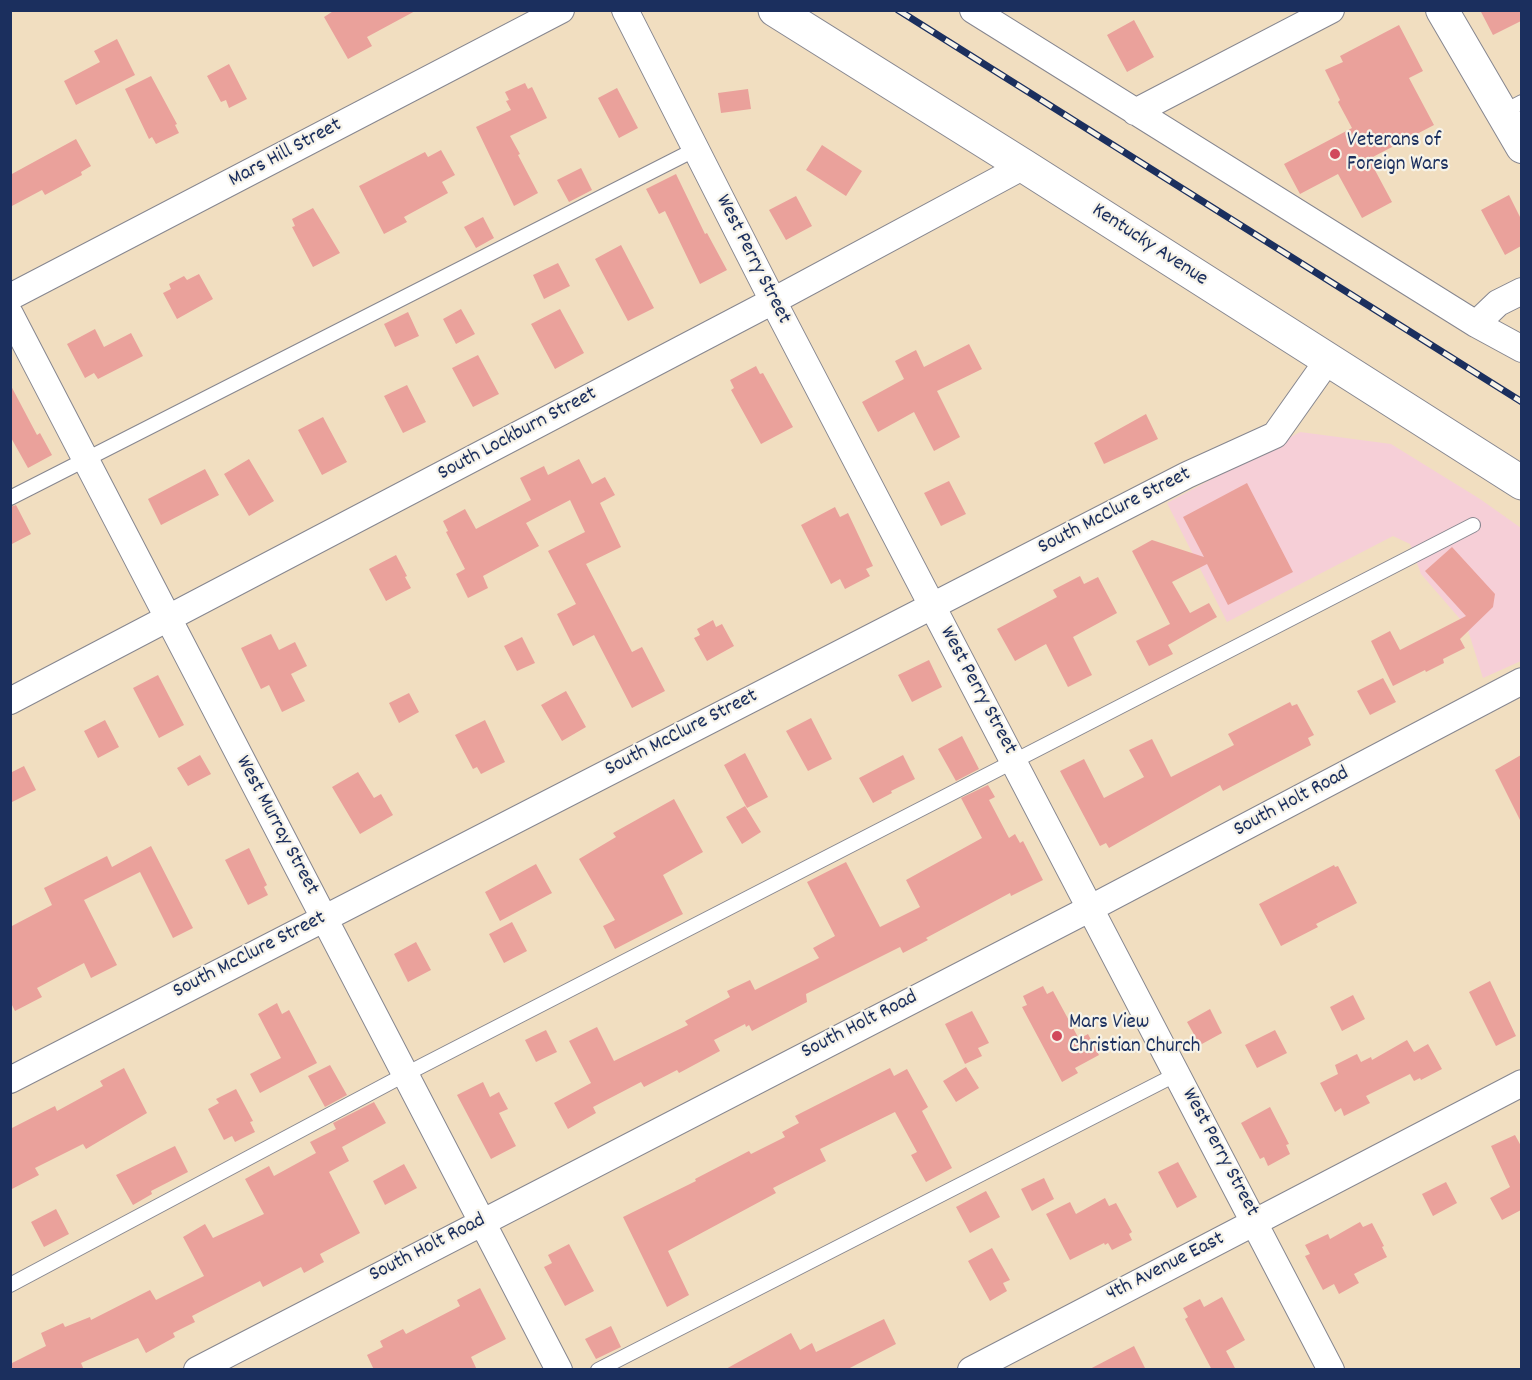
<!DOCTYPE html>
<style>
body{margin:0}
#map{position:relative;width:1532px;height:1380px;overflow:hidden;background:#f1dec0;font-family:Dekko,sans-serif}
canvas{display:block}
.frame{position:absolute;inset:0;border:12px solid #1b2f5e;pointer-events:none}
</style>
<div id="map">
<canvas width="1532" height="1380"></canvas>
<div class="frame"></div>
</div>
<script>
const ctx = document.querySelector('canvas').getContext('2d');
ctx.lineJoin = 'round';
function fillPath(path, color) { ctx.fillStyle = color; ctx.fill(path, 'evenodd'); }
const shape = rows => new Path2D(rows.map(r => 'M' + r).join(''));
function strokePath(path, color, width, dash) { ctx.strokeStyle = color; ctx.lineWidth = width; ctx.lineCap = dash ? 'butt' : 'round'; ctx.setLineDash(dash || []); ctx.stroke(path); }
function label(font, color, halo, rows, align = 'center') {
  ctx.font = font + ' Dekko,sans-serif'; ctx.lineWidth = 4.5; ctx.setLineDash([]); ctx.textBaseline = 'middle'; ctx.strokeStyle = halo; ctx.fillStyle = color; for (const [text, x, y, turn = 0] of rows) {
    ctx.save(); ctx.translate(x, y); ctx.rotate((+turn || 0) * Math.PI / 180); ctx.textAlign = isNaN(turn) ? turn : align; if (halo) ctx.strokeText(text, 0, 0); ctx.fillText(text, 0, 0); ctx.restore();
  }
}
fillPath(shape([
 [1300,432,1391,444,1480,499,1521,528,1521,661,1483,678,1467,627,1421,574,1410,544,1393,536,1227,622,1167,503]
]), '#f6cfd7');
fillPath(shape([
 [335,10,417,10,367,37,372,46,348,59,324,17],
 [1480,10,1521,10,1521,21,1493,35],
 [1134,20,1154,57,1127,72,1107,35],
 [1399,25,1423,71,1409,78,1434,125,1369,159,1392,202,1362,218,1338,174,1300,194,1284,164,1352,128,1338,102,1340,100,1325,70,1343,62,1340,56],
 [117,39,135,75,76,105,64,81,100,62,94,51],
 [229,64,247,99,229,108,226,100,221,102,207,76],
 [151,76,177,124,175,125,179,133,156,144,152,137,149,139,125,89],
 [525,83,528,89,532,87,547,118,510,136,520,154,518,155,538,193,514,206,476,127,511,110,506,101,509,100,505,92],
 [617,88,638,128,619,138,598,98],
 [748,89,751,109,721,113,718,93],
 [76,139,91,166,81,172,82,175,45,195,42,190,10,207,10,175],
 [822,145,862,171,846,196,806,170],
 [441,150,455,175,442,182,448,193,404,217,407,222,384,234,359,186,425,152,428,157],
 [581,168,592,190,569,202,557,180],
 [676,174,705,234,707,233,727,270,700,284,665,211,659,214,646,189],
 [1509,195,1521,219,1521,246,1505,255,1481,210],
 [796,196,812,226,786,240,769,210],
 [313,208,340,253,313,267,292,227,295,226,292,219],
 [483,217,494,238,476,248,464,227],
 [621,245,654,308,628,321,595,259],
 [558,263,570,286,544,299,533,275],
 [199,274,213,299,177,319,163,293,171,289,169,284,184,276,187,280],
 [461,309,475,334,456,344,443,319],
 [560,309,584,353,555,369,531,324],
 [408,312,419,336,395,347,384,324],
 [95,329,104,347,131,333,143,356,98,379,94,373,85,378,67,344],
 [969,344,982,369,937,391,960,437,934,451,914,412,878,432,862,402,904,379,895,361,916,350,924,367],
 [478,355,499,394,473,407,452,368],
 [756,366,760,374,763,373,793,427,761,444,731,390,734,388,730,380],
 [10,384,37,435,40,433,52,455,28,468,10,436],
 [407,385,426,422,403,433,384,396],
 [1146,414,1158,439,1104,464,1094,443],
 [323,417,347,462,322,475,298,430],
 [249,459,274,501,249,516,224,474],
 [579,459,592,484,605,477,615,495,600,503,621,547,586,564,632,652,642,647,665,691,632,708,594,635,573,646,557,614,576,604,548,551,585,532,570,500,526,523,539,546,483,576,488,588,468,598,456,574,465,569,446,532,448,531,443,521,465,509,476,529,531,500,520,478,544,466,548,475],
 [205,469,219,495,161,525,148,499],
 [949,481,966,514,941,526,924,493],
 [1247,483,1293,572,1228,605,1207,564,1172,582,1190,613,1209,603,1217,617,1168,645,1173,654,1149,666,1136,641,1170,624,1132,551,1152,540,1204,557,1183,517],
 [16,505,31,534,10,545,10,507],
 [835,507,840,517,848,513,873,566,866,569,870,576,845,589,840,579,831,584,801,525],
 [1452,547,1495,594,1493,607,1460,639,1465,648,1443,659,1444,663,1426,672,1425,670,1393,686,1371,641,1390,631,1400,650,1466,616,1425,571],
 [396,555,407,576,405,577,411,588,386,601,369,569],
 [1080,576,1084,584,1098,577,1117,613,1073,637,1092,675,1068,687,1046,644,1015,661,997,629,1057,597,1053,590],
 [713,620,716,627,722,624,734,646,707,661,694,638,700,635,697,629],
 [271,634,279,650,295,642,307,666,291,674,305,701,282,712,269,685,261,689,241,648],
 [522,637,535,663,517,671,504,646],
 [929,660,942,687,912,702,898,675],
 [158,675,184,725,159,738,133,688],
 [1383,678,1396,702,1370,715,1357,691],
 [566,691,586,727,562,741,541,705],
 [409,693,419,712,399,723,389,703],
 [1290,702,1292,706,1297,704,1314,735,1308,738,1311,745,1223,791,1220,785,1109,848,1106,843,1100,846,1060,771,1084,759,1104,798,1144,777,1129,750,1152,739,1171,777,1234,745,1228,734],
 [811,718,832,759,808,771,786,731],
 [105,720,119,747,98,758,84,731],
 [485,720,505,762,481,774,477,767,473,769,455,735],
 [962,736,979,769,956,781,938,749],
 [745,753,768,797,747,808,724,765],
 [200,755,211,774,188,786,177,768],
 [903,755,915,779,891,791,892,793,873,803,859,778],
 [1521,755,1521,822,1495,770],
 [24,766,36,790,10,803,10,773],
 [358,772,374,798,381,794,393,815,360,834,332,787],
 [988,785,995,797,989,800,1009,838,1015,834,1020,843,1023,841,1043,880,1011,896,1010,893,926,938,928,940,903,953,900,947,806,994,807,1002,752,1031,749,1025,746,1027,745,1024,714,1040,720,1051,679,1073,677,1070,644,1087,641,1082,593,1107,596,1113,568,1129,554,1103,591,1083,569,1041,597,1027,614,1061,688,1025,685,1021,730,997,727,991,750,980,755,990,819,958,813,948,835,936,807,882,846,862,880,927,920,907,906,880,982,838,961,798],
 [674,799,703,852,663,875,683,914,615,949,603,926,615,920,579,859,616,837,613,833],
 [745,806,761,832,742,844,726,817],
 [151,846,193,928,173,938,140,872,84,900,117,965,91,978,84,963,37,988,42,997,15,1011,10,1001,10,927,52,905,44,888,107,856,112,867],
 [249,848,267,885,264,887,268,895,248,905,225,860],
 [536,864,552,893,500,921,485,892],
 [1334,865,1335,867,1338,866,1357,903,1316,924,1318,927,1281,946,1259,904],
 [512,922,527,951,504,963,489,934],
 [416,942,431,970,408,982,394,954],
 [1490,981,1516,1036,1496,1046,1469,992],
 [1043,986,1047,994,1053,991,1079,1039,1088,1034,1099,1055,1075,1068,1078,1073,1062,1082,1022,1007,1027,1005,1023,996],
 [1353,995,1365,1019,1342,1031,1330,1007],
 [277,1003,282,1014,289,1010,317,1063,260,1093,250,1074,281,1058,258,1014],
 [1210,1009,1222,1033,1200,1045,1187,1022],
 [972,1011,989,1043,978,1048,982,1056,965,1064,945,1024],
 [546,1030,557,1052,536,1062,525,1040],
 [1275,1030,1287,1053,1257,1068,1245,1045],
 [1407,1040,1414,1052,1428,1044,1442,1069,1421,1080,1420,1078,1414,1081,1410,1074,1366,1096,1370,1103,1344,1116,1341,1108,1335,1112,1320,1083,1338,1074,1335,1065,1357,1054,1361,1062,1371,1057,1372,1060],
 [330,1065,347,1095,325,1107,308,1076],
 [966,1067,979,1088,956,1102,943,1081],
 [124,1068,147,1113,86,1149,83,1144,35,1168,39,1175,10,1190,10,1129,55,1106,57,1111,103,1086,100,1081],
 [890,1068,894,1076,907,1069,928,1107,922,1111,952,1168,926,1182,911,1155,917,1152,895,1112,820,1149,826,1161,773,1188,776,1193,668,1251,689,1295,667,1307,623,1217,696,1181,695,1179,749,1151,751,1154,785,1137,782,1132,799,1123,795,1116],
 [483,1082,490,1097,499,1092,508,1109,499,1113,516,1146,491,1159,457,1095],
 [236,1089,253,1121,250,1122,255,1132,235,1142,232,1136,224,1140,208,1109,219,1103,216,1099],
 [374,1102,386,1123,342,1147,349,1161,329,1172,360,1233,320,1254,324,1262,304,1273,301,1267,263,1287,260,1281,192,1316,195,1322,173,1333,175,1337,146,1353,138,1338,81,1363,84,1370,10,1370,10,1364,46,1346,41,1333,63,1323,65,1327,90,1317,91,1320,150,1290,156,1300,204,1276,183,1237,205,1224,213,1238,264,1214,245,1179,269,1166,274,1176,316,1153,310,1142,336,1129,333,1123],
 [1270,1107,1289,1144,1286,1145,1290,1154,1268,1166,1264,1157,1260,1159,1241,1123],
 [1515,1135,1521,1146,1521,1210,1502,1220,1490,1198,1510,1187,1491,1146],
 [175,1146,188,1172,151,1191,152,1194,133,1205,116,1175],
 [1178,1162,1197,1197,1177,1208,1158,1172],
 [404,1164,417,1188,385,1205,373,1181],
 [1044,1178,1054,1199,1032,1211,1021,1189],
 [1446,1182,1457,1203,1433,1216,1422,1194],
 [986,1191,1000,1217,970,1233,956,1207],
 [1105,1198,1109,1206,1116,1203,1132,1232,1129,1234,1132,1240,1112,1250,1108,1243,1105,1245,1104,1243,1070,1260,1046,1214,1070,1202,1076,1214],
 [56,1209,69,1234,44,1247,31,1222],
 [1360,1222,1363,1227,1372,1223,1384,1246,1382,1247,1387,1257,1354,1274,1359,1283,1339,1294,1334,1284,1323,1290,1305,1256,1310,1254,1305,1245,1328,1234,1330,1239],
 [569,1244,594,1291,565,1306,544,1267,552,1263,548,1255],
 [992,1248,1010,1280,1003,1283,1007,1291,990,1301,968,1261],
 [480,1288,506,1339,471,1357,477,1370,374,1370,367,1355,383,1347,380,1341,403,1329,406,1334,460,1306,457,1300],
 [1222,1297,1245,1340,1226,1351,1236,1370,1212,1370,1185,1319,1188,1317,1183,1308,1200,1299,1204,1307],
 [884,1319,896,1344,846,1370,724,1370,791,1333,800,1350,812,1343,816,1352],
 [611,1326,621,1347,596,1359,585,1339],
 [1134,1346,1146,1370,1088,1370]
]), '#eaa19b');
const service = shape([
 [1501,113,1522,102],
 [10,498,696,149],
 [10,1285,406,1074,1473,525],
 [598,1370,1177,1074]
]);
const minor = shape([
 [625,10,773,301,1331,1370],
 [973,10,1476,324,1522,349],
 [1135,112,1331,10],
 [10,297,561,10],
 [10,314,559,1370],
 [1476,324,1498,303,1522,291],
 [10,701,773,301,1024,166],
 [10,1080,1187,475,1275,435,1328,360],
 [197,1370,1089,909,1522,681],
 [971,1370,1522,1083]
]);
const tertiary = shape([
 [1442,10,1522,147]
]);
const primary = shape([
 [775,10,1024,166,1522,483]
]);
strokePath(service, '#86868f', 16);
strokePath(minor, '#86868f', 28);
strokePath(tertiary, '#86868f', 34);
strokePath(primary, '#86868f', 35);
strokePath(service, '#fff', 14);
strokePath(minor, '#fff', 26);
strokePath(tertiary, '#fff', 32);
strokePath(primary, '#fff', 33);
const rail = shape([
 [898,10,1522,402]
]);
strokePath(rail, '#1b2f5e', 7);
strokePath(rail, '#f7f3e8', 4.5, [14]);
for (const [x, y, r, color] of [
 [1335,154,6,"#d1495b"],
 [1057,1036,6,"#d1495b"]
]) { const dot = new Path2D(); dot.arc(x, y, r, 0, 2 * Math.PI); ctx.fillStyle = color; ctx.fill(dot); strokePath(dot, '#f7f3e8', 2); }
label('21px', '#1b2f5e', '#f7f3e8', [
 ["Veterans of",1347,142],
 ["Foreign Wars",1347,166],
 ["Mars View",1069,1024],
 ["Christian Church",1069,1048]
], 'left');
label('21px', '#1b2f5e', '#f7f3e8', [
 ["Mars Hill Street",286,154,-28],
 ["Kentucky Avenue",1149,246,33],
 ["West Perry Street",752,260,63],
 ["South Lockburn Street",518,435,-28],
 ["South McClure Street",1115,512,-27],
 ["West Perry Street",977,691,62],
 ["South McClure Street",682,734,-27],
 ["South Holt Road",1292,803,-28],
 ["West Murray Street",276,826,62],
 ["South McClure Street",250,956,-27],
 ["South Holt Road",860,1026,-27],
 ["West Perry Street",1219,1153,62],
 ["South Holt Road",428,1249,-27],
 ["4th Avenue East",1166,1268,-27]
]);
</script>
